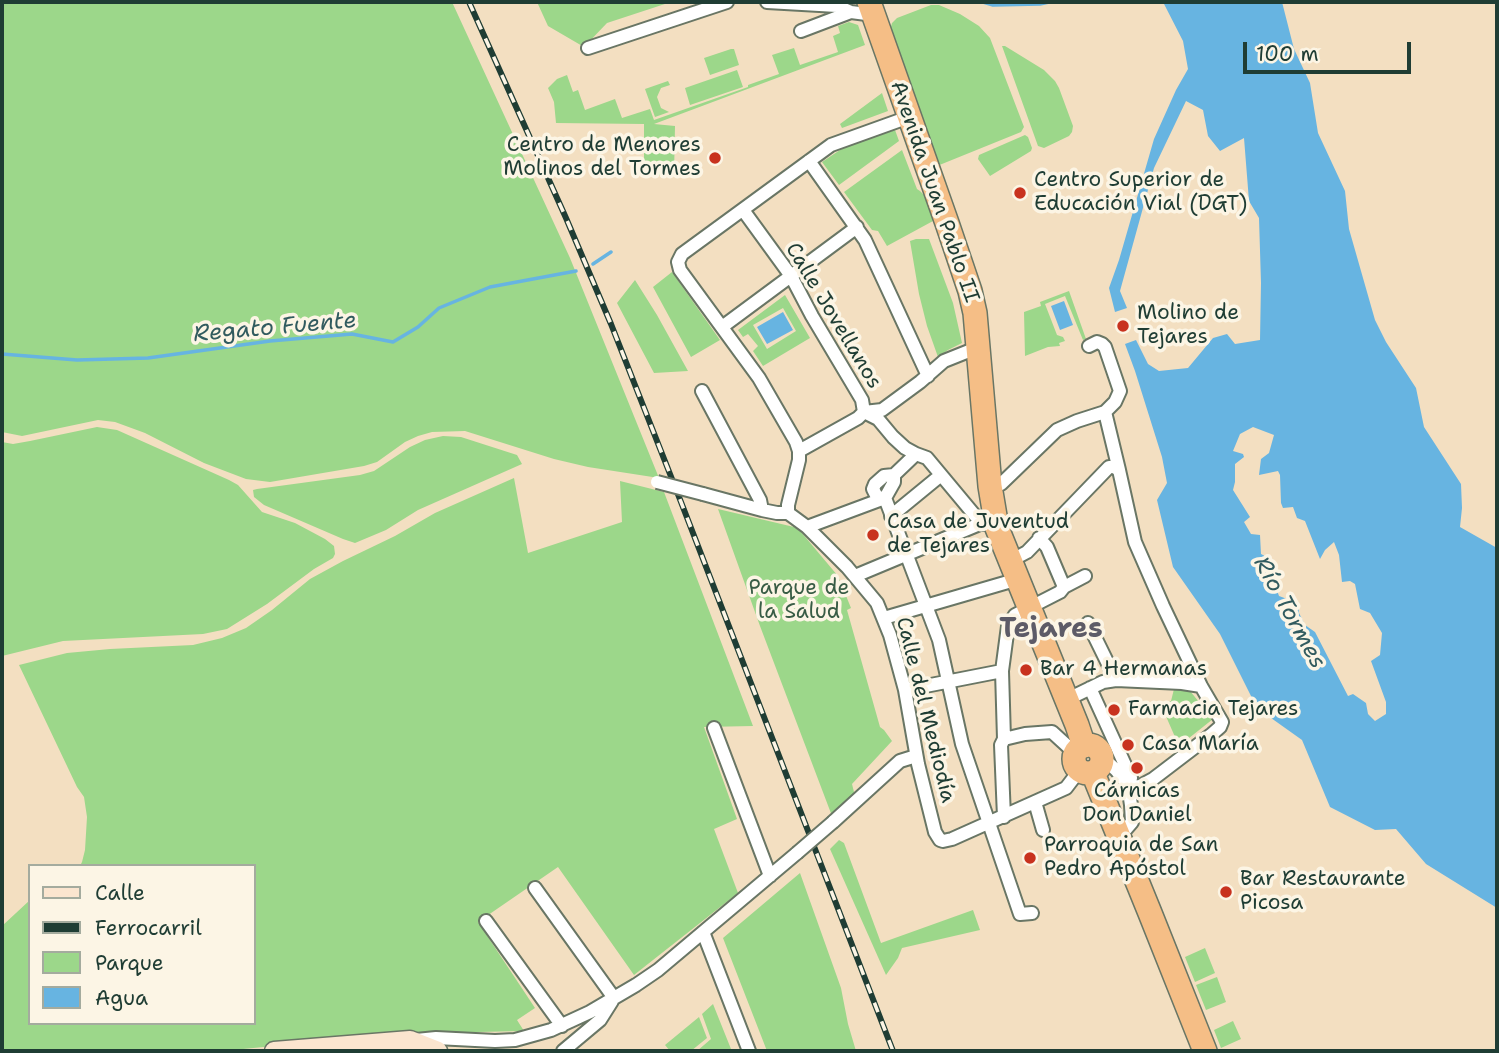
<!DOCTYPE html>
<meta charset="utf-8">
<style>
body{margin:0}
#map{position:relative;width:1499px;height:1053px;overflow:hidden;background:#f3dfc1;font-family:"Shantell Sans",sans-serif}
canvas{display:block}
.frame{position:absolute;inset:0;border:4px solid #1f3d34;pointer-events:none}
.legend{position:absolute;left:28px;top:864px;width:228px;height:161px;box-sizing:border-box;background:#fcf5e5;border:2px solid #a4ab9e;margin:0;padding:9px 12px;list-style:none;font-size:21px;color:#1f3d34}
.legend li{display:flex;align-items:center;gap:14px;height:35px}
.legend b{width:35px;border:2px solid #a4ab9e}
.scale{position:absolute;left:1243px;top:42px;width:168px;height:32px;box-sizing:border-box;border:4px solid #1f3d34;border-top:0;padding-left:9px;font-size:21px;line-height:24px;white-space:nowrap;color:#1f3d34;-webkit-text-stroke:5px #fcf5e5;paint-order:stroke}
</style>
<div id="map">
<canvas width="1499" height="1053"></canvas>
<div class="frame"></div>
<ul class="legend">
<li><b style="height:9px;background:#fbe5cf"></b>Calle</li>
<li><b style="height:9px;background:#1f3d34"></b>Ferrocarril</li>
<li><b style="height:19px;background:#9cd78a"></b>Parque</li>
<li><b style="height:19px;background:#67b4e1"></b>Agua</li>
</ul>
<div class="scale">100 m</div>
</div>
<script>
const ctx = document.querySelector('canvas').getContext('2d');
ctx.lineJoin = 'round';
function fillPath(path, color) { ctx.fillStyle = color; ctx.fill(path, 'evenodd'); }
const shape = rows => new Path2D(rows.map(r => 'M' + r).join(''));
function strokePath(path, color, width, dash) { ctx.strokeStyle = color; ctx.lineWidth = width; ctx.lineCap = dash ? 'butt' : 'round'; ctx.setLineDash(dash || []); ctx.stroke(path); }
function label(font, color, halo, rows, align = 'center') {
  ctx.font = font + ' "Shantell Sans",sans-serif'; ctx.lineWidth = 7; ctx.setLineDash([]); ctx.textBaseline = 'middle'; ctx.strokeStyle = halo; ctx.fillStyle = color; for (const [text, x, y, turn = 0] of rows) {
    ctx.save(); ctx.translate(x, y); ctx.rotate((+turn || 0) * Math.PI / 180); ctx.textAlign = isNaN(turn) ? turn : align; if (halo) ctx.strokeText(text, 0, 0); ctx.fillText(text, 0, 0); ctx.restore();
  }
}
fillPath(shape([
 [2,2,452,2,570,258,659,478,588,467,554,459,465,431,432,432,418,436,405,442,377,462,364,466,270,482,246,479,204,463,145,433,115,422,98,420,22,436,2,432],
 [537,2,671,2,607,23,584,47,548,26],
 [931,5,939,5,960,14,979,26,990,38,1024,127,1021,132,937,166,890,30,892,23,897,18],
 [849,22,858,25,865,45,654,124,675,126,674,176,644,175,644,124,556,123,554,102,548,88,557,79,567,75,573,92,578,90,585,110,615,99,622,118,650,109,654,120,748,87,748,85,779,74,772,55,794,48,800,65,838,52,833,36,840,33,838,26],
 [1002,46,1005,46,1044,70,1055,81,1059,88,1073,126,1072,132,1069,136,1044,148,1038,146],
 [731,49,734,49,739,65,710,75,704,58],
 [737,70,743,87,690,105,685,88],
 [668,81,670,85,661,88,657,97,661,108,669,112,655,117,645,89],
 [882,93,888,111,842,128,840,124],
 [895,130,899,141,839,185,822,162,843,148],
 [1025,135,1028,137,1032,148,1031,151,990,176,978,159,979,155],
 [902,150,917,189,920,191,925,196,933,221,887,246,878,231,872,230,844,192],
 [916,239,929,239,953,303,962,343,948,350,938,357,927,326,919,294,910,241],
 [672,272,720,340,691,357,653,287],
 [635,280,657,315,688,371,654,373,617,303],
 [1069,291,1086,339,1083,340,1065,296,1045,304,1057,335,1063,337,1065,341,1059,343,1060,346,1048,347,1025,356,1024,312,1041,306,1040,302],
 [785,295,810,338,763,366,753,351,758,346,748,334,743,337,738,330],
 [783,308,796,331,767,349,753,325],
 [97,427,117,430,229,480,238,485,262,512,295,523,325,539,334,546,335,554,333,558,314,569,267,604,227,629,203,634,63,641,2,656,2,442,13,444,30,441],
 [443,436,461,437,517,455,522,464,418,510,386,530,355,543,343,539,264,505,254,497,253,490,257,489,360,475,374,471,410,447,425,440],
 [514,478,528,553,622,522,620,481,664,492,753,726,704,727,737,819,714,829,738,893,634,975,558,867,478,922,535,1008,517,1020,524,1031,431,1033,324,1041,223,1051,2,1051,2,926,30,900,30,1023,254,1023,254,866,80,866,82,862,85,850,87,817,84,797,77,787,19,665,67,653,110,649,193,645,222,638,246,628,272,610,310,579,343,561,395,536,435,513],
 [718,509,794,527,801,532,838,576,851,608,847,610,880,727,884,730,892,741,852,784,855,796,832,816,760,626],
 [1174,689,1190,691,1213,719,1179,746,1161,705,1171,701],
 [839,840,844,843,881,943,973,910,980,930,902,948,898,958,886,975,830,849],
 [800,873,841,988,848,1024,856,1051,767,1051,723,938],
 [1205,948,1215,973,1195,982,1185,957],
 [1217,977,1226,1002,1206,1010,1196,985],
 [713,1004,731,1049,728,1051,697,1051,711,1039,702,1014],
 [699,1017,707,1038,691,1051,670,1051,665,1045],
 [1233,1021,1241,1039,1221,1048,1214,1030]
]), '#9cd78a');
fillPath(shape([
 [1163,2,1282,2,1294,49,1310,83,1318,133,1345,191,1349,229,1375,320,1386,342,1416,388,1424,427,1461,484,1462,508,1460,527,1497,548,1497,908,1426,864,1396,829,1375,830,1330,807,1302,740,1257,708,1220,634,1173,567,1157,500,1167,483,1162,457,1135,371,1125,344,1136,340,1148,364,1159,371,1188,368,1213,338,1227,334,1235,344,1260,340,1261,283,1259,218,1249,201,1244,138,1220,151,1208,136,1203,110,1186,101,1154,168,1120,291,1127,308,1115,312,1109,288,1119,260,1154,139,1176,90,1188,69,1183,41],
 [1253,427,1274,435,1269,453,1261,459,1259,475,1278,471,1280,475,1281,503,1283,508,1293,507,1297,518,1305,521,1320,559,1325,550,1334,542,1339,555,1342,582,1350,581,1355,584,1360,609,1370,613,1382,633,1380,655,1371,661,1386,702,1386,714,1375,721,1368,714,1366,703,1353,694,1348,696,1315,632,1305,625,1299,613,1298,603,1279,596,1274,582,1275,570,1262,568,1258,564,1267,557,1261,554,1260,535,1251,534,1244,522,1250,517,1233,490,1235,482,1235,464,1244,457,1243,454,1233,451,1240,434],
 [1064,301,1073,325,1060,330,1051,306],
 [783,312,793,330,767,344,757,327]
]), '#67b4e1');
strokePath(shape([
 [983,2,993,5,1040,4,1049,2],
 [593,264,611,252],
 [2,354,77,360,148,358,270,341,352,334,393,342,418,327,439,308,490,287,576,271]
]), '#67b4e1', 3.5);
const street = shape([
 [767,2,837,6,851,12,874,15],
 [801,31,851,12],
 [588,48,727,2],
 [809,161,865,240,928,376],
 [743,210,791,276,812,316,862,400,864,412],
 [722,327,857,227],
 [702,391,760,500,762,510],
 [864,412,878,419,893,437,905,448,916,454,894,475,894,482,885,498,939,640,962,744,1020,914,1032,913],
 [1105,412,1119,470],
 [799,451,858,418,864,412,882,410,920,382,944,361,979,347],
 [916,454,927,458,982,524],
 [990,486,1001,484,1057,430,1077,421,1105,412,1115,402,1120,391,1105,347,1102,344,1097,342,1089,346],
 [703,494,762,510,777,513,788,513,807,527,847,567,877,603,890,635,905,690,918,764,935,832,940,840,943,841,952,839,1066,788,1079,771],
 [881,499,876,495,873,489,875,484,884,476,894,475],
 [788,513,788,505,799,460,799,451,796,442,759,378,680,270,678,262,682,254,831,145,909,117],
 [891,516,941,475],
 [807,527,885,498],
 [1010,561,1027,552,1109,467,1114,467,1119,470,1135,542,1163,606,1201,686,1222,722,1220,727,1212,734,1153,779,1140,786,1133,787,1128,785],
 [855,576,994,518],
 [1064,587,1085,576],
 [884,618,1008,582],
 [1088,623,1116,680],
 [1090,688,1131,778],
 [905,690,1002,671],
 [1066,700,1103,682,1116,680,1182,683,1201,686],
 [714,728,770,876],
 [1004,739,1025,734,1052,732,1075,753],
 [1103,758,1116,770,1128,785,1131,805,1132,822,1126,829,1118,833],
 [1035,802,1043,830],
 [1004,817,1001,745,1004,739,1002,671,1008,626,1015,615,1060,592,1064,587,1047,547,1039,538],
 [833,822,900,761,916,756],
 [535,888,614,998],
 [486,921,562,1026],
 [703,932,749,1051],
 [416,1040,436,1038,495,1041,515,1040,551,1030,590,1012,636,985,658,970,797,853],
 [563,1051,600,1020,612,1001]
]);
const secondary = shape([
 [274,1051,410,1040,438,1051]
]);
const highway = shape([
 [869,2,947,223,970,291,975,313,990,486,997,528,1077,725,1084,746],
 '1074 759a14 14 0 1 1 28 0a14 14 0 1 1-28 0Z',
 [1093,773,1150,913,1205,1051]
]);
strokePath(street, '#697665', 16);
strokePath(secondary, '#697665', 21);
strokePath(highway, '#697665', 26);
strokePath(street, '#fff', 12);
strokePath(secondary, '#fbe5cf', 18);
strokePath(highway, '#f5be86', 23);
const rail = shape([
 [469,2,566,218,611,324,681,502,893,1051]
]);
strokePath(rail, '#1f3d34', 6);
strokePath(rail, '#fcf5e5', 3.5, [10]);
const streetBridge = shape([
 [657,482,703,494],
 [797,853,833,822]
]);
strokePath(streetBridge, '#697665', 16, []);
strokePath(streetBridge, '#fff', 12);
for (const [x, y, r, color] of [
 [715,158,7,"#c8321e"],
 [1020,193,7,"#c8321e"],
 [1123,326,7,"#c8321e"],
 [873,535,7,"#c8321e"],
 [1026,670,7,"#c8321e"],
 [1114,710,7,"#c8321e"],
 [1128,745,7,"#c8321e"],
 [1137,768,7,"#c8321e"],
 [1030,858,7,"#c8321e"],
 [1226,892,7,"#c8321e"]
]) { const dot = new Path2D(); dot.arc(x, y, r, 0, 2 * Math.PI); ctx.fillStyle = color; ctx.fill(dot); strokePath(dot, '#fcf5e5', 2.5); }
label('21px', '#1f3d34', '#fcf5e5', [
 ["Centro de Menores",701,146,"right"],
 ["Molinos del Tormes",701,170,"right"],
 ["Centro Superior de",1034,181],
 ["Educación Vial (DGT)",1034,205],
 ["Molino de",1137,314],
 ["Tejares",1137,338],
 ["Casa de Juventud",887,523],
 ["de Tejares",887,547],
 ["Bar 4 Hermanas",1040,670],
 ["Farmacia Tejares",1128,710],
 ["Casa María",1142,745],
 ["Cárnicas",1137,792,"center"],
 ["Don Daniel",1137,816,"center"],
 ["Parroquia de San",1044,846],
 ["Pedro Apóstol",1044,870],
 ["Bar Restaurante",1240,880],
 ["Picosa",1240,904]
], 'left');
label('21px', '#1f3d34', '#fcf5e5', [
 ["Avenida Juan Pablo II",934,192,71],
 ["Calle Jovellanos",833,316,59],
 ["Calle del Mediodía",925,710,76]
]);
label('21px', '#385c45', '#fcf5e5', [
 ["Parque de",799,589],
 ["la Salud",799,613]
]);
label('italic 23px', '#315b5f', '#fcf5e5', [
 ["Regato Fuente",275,328,-5],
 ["Río Tormes",1289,613,61]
]);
label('bold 28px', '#5d5b67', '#fcf5e5', [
 ["Tejares",1051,630]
]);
</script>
